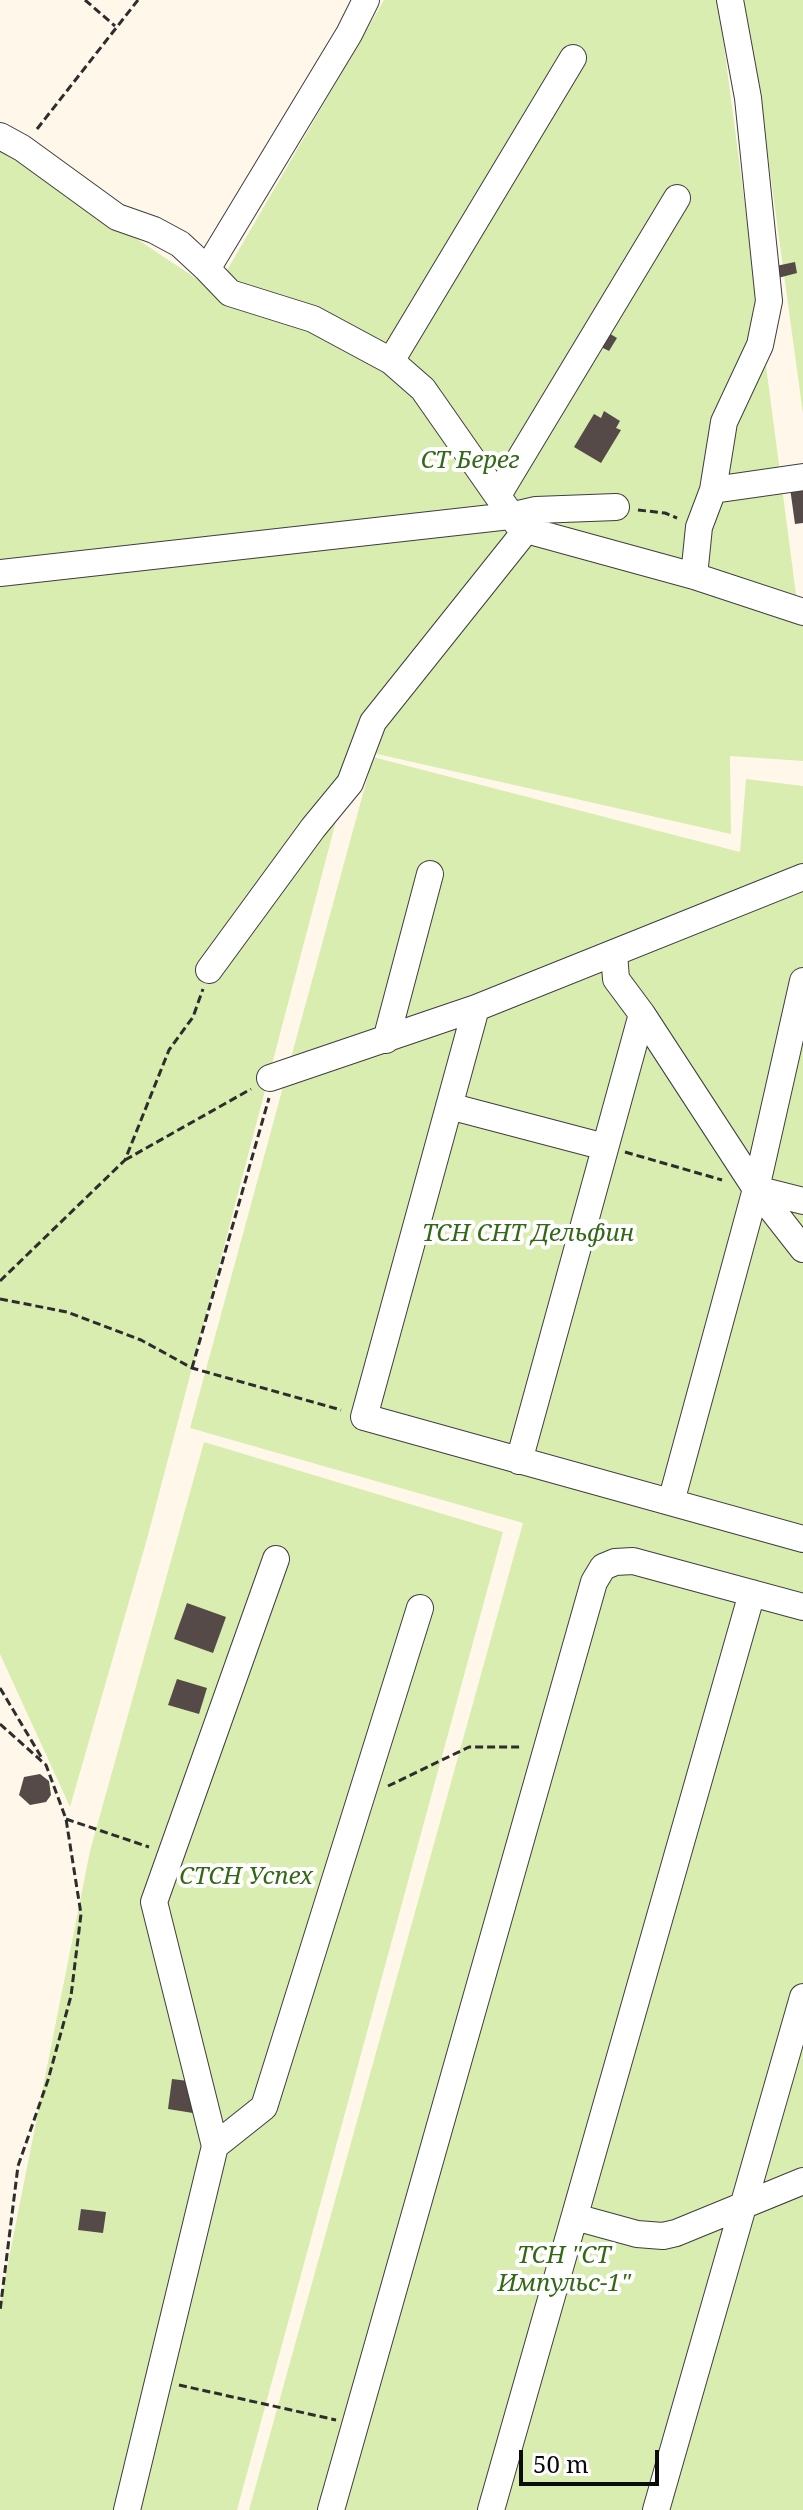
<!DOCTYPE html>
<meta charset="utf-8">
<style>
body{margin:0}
#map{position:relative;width:803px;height:2510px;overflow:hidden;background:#fff8ea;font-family:"Noto Serif",serif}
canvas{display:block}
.scale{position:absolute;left:519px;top:2450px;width:140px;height:36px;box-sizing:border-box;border:4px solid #0b0b0b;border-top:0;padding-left:10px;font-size:24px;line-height:28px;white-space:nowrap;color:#0b0b0b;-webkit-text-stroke:6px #fff;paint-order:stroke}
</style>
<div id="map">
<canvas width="803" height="2510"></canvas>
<div class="scale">50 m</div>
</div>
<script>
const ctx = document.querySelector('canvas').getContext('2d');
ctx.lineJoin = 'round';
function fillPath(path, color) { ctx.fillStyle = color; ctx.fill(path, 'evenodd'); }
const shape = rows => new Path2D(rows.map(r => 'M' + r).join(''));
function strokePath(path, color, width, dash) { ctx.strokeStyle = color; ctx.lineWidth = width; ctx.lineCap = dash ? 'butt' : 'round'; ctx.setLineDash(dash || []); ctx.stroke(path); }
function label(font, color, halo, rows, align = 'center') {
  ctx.font = font + ' "Noto Serif",serif'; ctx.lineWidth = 8; ctx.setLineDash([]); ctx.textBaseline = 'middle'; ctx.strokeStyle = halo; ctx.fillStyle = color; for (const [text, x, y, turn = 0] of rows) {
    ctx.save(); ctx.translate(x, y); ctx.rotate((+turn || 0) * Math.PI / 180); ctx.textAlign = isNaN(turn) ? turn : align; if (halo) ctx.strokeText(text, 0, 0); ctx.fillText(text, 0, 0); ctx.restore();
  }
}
fillPath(shape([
 [384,0,718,0,799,617,803,619,803,761,730,756,731,834,355,749,147,1539,70,1807,0,1654,0,148,215,291],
 [743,0,803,0,803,414,759,91],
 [373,757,740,852,746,779,803,786,803,2510,249,2510,523,1523,190,1428],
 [204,1442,503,1532,237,2510,0,2510,0,2303,90,1851]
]), '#d8edaf');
fillPath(shape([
 [795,262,797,273,778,278,776,266],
 [607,332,617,338,609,351,599,346],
 [604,411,620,421,616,428,621,430,601,463,574,447,594,414,601,418],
 [803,486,803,523,795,524,790,488],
 [187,1603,226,1617,213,1653,174,1639],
 [177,1679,207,1688,199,1714,168,1705],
 [40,1774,49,1781,51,1795,46,1802,30,1805,19,1795,24,1777],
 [172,2079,197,2082,193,2113,168,2109],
 [81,2209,106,2212,103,2233,78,2230]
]), '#554a47');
const minor = shape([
 [366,0,349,34,207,269,230,293,313,319,391,361,423,389,518,525,530,531,694,576,803,612],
 [0,136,22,148,117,217,154,230,180,244,207,269],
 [391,361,573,58],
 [713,490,803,477],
 [498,495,677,198],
 [0,573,510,516,536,510,616,507],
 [694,576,699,527,713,490,724,422,760,345,769,301,748,98,730,0],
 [614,953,616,979,642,1014,756,1189,803,1249],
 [209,970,313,828,350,783,373,722,527,529],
 [476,1008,364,1417,803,1539],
 [386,1040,430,874],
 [270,1078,476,1008,803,877],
 [449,1106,605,1147],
 [756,1189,803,1201],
 [519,1461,642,1014],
 [671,1502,756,1189,803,981],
 [215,2146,264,2107,420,1608],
 [575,2217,637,2234,663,2236,676,2233,803,2181],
 [127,2510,215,2146,154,1902,276,1559],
 [331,2510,594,1582,603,1567,615,1562,633,1561,803,1607],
 [491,2510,752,1593],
 [656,2510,803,1997]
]);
strokePath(minor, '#3e3e3e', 28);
strokePath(shape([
 [85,0,115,26],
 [37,129,138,0],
 [638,510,665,513,677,518],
 [625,1152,722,1180],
 [125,1160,251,1089],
 [0,1281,125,1160,169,1050,193,1017,203,989],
 [0,1299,67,1312,141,1340,192,1368,341,1410],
 [192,1368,269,1098],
 [0,1688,43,1760],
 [0,1724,46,1765,66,1819,81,1914,71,1996,48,2080,18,2166,0,2311],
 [388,1786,469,1747,523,1747],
 [66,1819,149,1847],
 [179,2385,336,2420]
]), '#2d2d2d', 3, [8, 4]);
strokePath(minor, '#fff', 26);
label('italic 24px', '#336916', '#fff', [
 ["СТ Берег",470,461],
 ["ТСН СНТ Дельфин",528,1234],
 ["СТСН Успех",246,1877],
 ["ТСН \"СТ",564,2256],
 ["Импульс-1\"",564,2284]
]);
</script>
